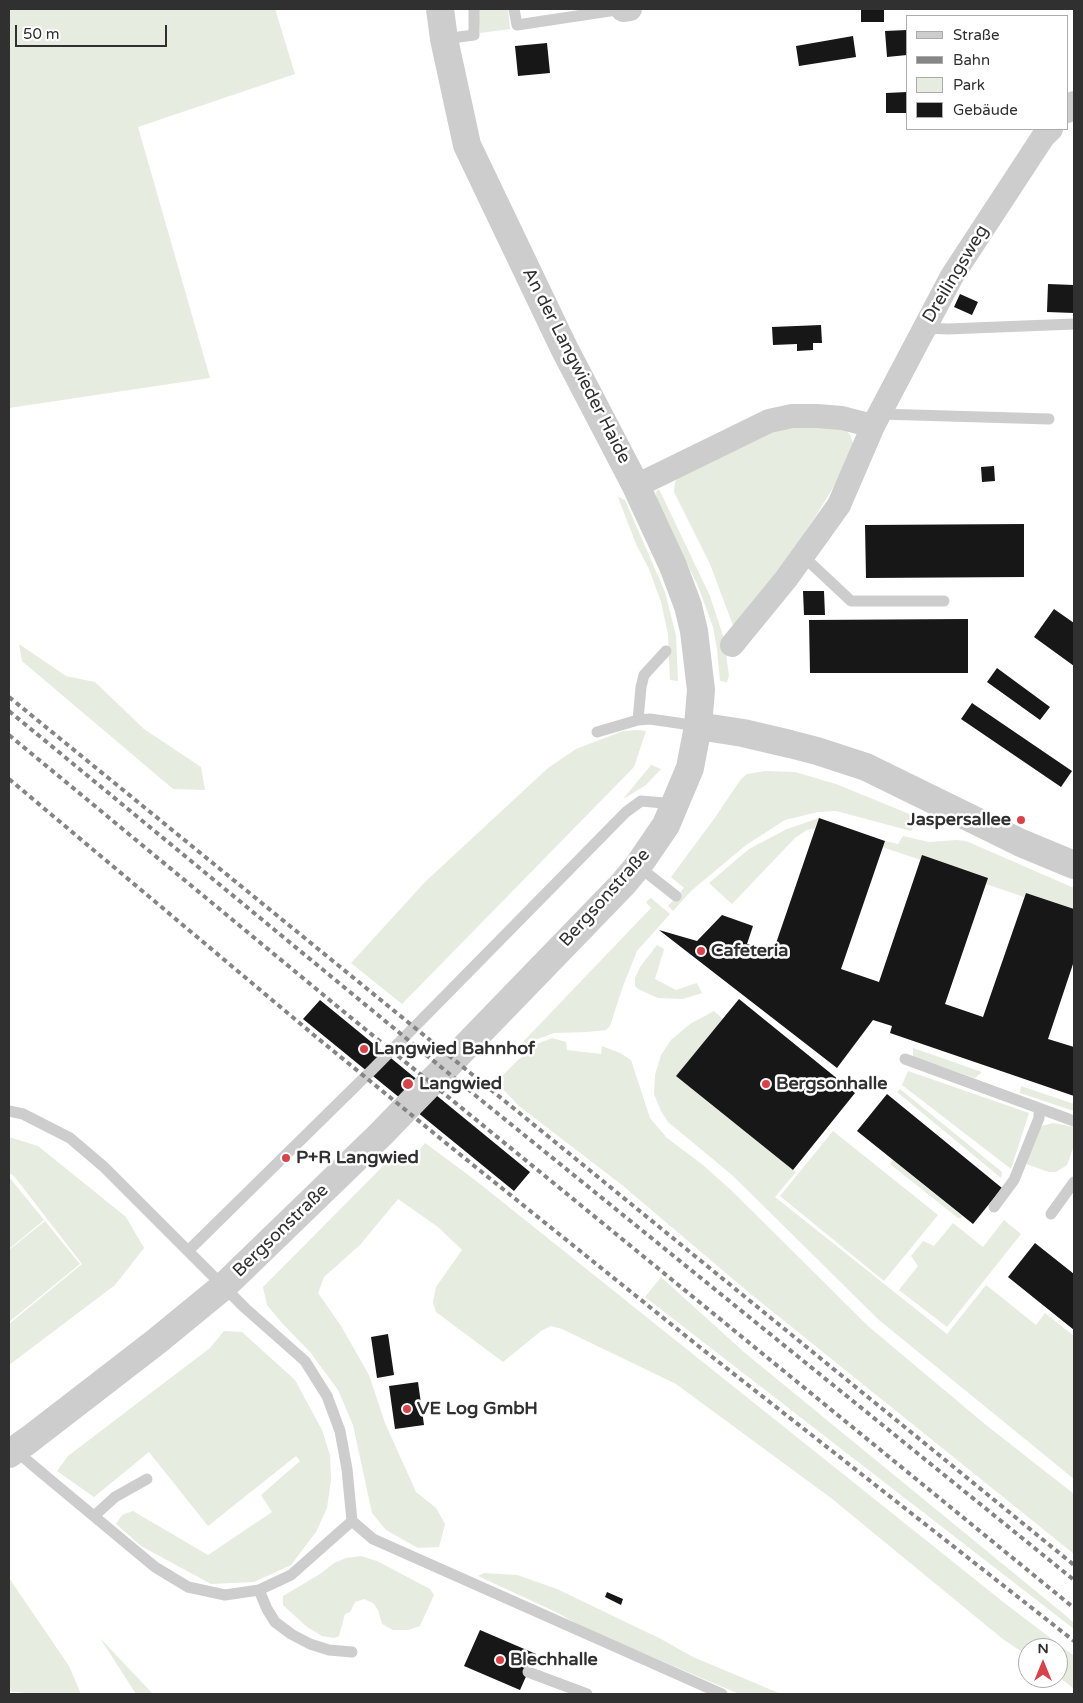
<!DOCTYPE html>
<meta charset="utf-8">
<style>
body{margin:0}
#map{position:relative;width:1083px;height:1703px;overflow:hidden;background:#fff;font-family:"Varela Round",sans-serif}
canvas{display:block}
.frame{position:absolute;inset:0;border:10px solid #303030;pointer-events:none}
.legend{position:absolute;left:906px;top:15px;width:162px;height:115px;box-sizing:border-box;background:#fff;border:1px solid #acacac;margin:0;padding:6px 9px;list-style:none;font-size:15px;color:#303030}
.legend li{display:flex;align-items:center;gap:10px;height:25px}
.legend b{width:25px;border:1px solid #acacac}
.north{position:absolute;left:1018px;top:1638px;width:50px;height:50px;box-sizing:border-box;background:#fff;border:1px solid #acacac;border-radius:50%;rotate:0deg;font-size:14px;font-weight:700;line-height:20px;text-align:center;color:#303030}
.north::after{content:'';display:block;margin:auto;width:18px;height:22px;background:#d6434a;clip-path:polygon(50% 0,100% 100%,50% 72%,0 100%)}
.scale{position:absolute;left:15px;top:25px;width:152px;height:22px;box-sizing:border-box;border:2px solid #303030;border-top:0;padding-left:6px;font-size:15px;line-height:18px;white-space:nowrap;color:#303030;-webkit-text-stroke:4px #fff;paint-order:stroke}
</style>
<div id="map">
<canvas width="1083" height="1703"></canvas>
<div class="frame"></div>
<ul class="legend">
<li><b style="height:6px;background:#cdcdcd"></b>Straße</li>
<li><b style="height:6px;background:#858585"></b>Bahn</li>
<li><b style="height:14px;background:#e6ecdf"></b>Park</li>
<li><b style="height:14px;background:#171717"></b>Gebäude</li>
</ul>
<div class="north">N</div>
<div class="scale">50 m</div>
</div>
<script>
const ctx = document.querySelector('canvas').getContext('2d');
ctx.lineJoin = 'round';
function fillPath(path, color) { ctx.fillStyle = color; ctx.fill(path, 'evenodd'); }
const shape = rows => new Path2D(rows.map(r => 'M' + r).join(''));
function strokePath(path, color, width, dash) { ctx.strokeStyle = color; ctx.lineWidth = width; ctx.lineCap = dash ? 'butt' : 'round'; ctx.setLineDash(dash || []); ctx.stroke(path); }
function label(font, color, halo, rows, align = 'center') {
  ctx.font = font + ' "Varela Round",sans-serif'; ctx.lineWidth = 5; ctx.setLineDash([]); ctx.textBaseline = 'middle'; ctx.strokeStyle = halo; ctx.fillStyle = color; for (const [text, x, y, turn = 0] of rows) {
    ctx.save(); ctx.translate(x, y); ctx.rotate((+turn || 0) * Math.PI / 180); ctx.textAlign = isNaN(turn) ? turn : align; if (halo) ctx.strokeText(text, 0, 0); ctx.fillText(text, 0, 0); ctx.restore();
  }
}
fillPath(shape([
 [9,9,275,9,295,74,138,127,210,378,9,408],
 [478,9,508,9,510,29,480,33],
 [779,426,842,426,850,435,854,446,844,470,815,517,779,569,734,628,710,564,674,492,675,482,680,475],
 [659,489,710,596,724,639,729,676,727,682,720,681,717,649,713,627,698,586,657,503,656,492],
 [618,497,625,500,665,592,676,636,678,681,670,680,668,634,661,602,649,569,636,544],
 [19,644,66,676,95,682,144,729,201,767,205,790,173,789,22,661],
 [637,730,646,731,634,767,402,1004,351,963,425,882,548,768,576,749,623,731],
 [651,765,661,769,646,785,623,799],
 [765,771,795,772,836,784,919,818,911,831,836,811,818,812,785,820,746,845,691,891,673,911,668,906,684,888,671,877,714,819,741,779,747,774],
 [819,818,815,828,807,830,795,838,732,904,709,883,749,849,787,829],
 [903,836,929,842,956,840,966,841,1074,888,1074,909,1026,893,1024,897,986,884,987,877,922,856,921,860,882,847,885,841,898,844],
 [651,898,670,914,637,951,623,986,610,1026,606,1030,587,1032,554,1033,519,1046,651,908,646,902],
 [657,945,664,949,655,979,676,990,697,983,702,993,683,999,658,998,638,989,635,986,635,978,640,967],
 [714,1011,723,1019,676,1076,796,1172,775,1197,947,1334,986,1285,1036,1325,1045,1313,1074,1336,1074,1479,879,1320,732,1175,668,1122,661,1111,654,1094,655,1075,661,1055,671,1040,690,1024],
 [552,1038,566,1042,567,1050,601,1054,602,1046,620,1053,631,1060,650,1118,667,1138,703,1165,732,1191,868,1326,986,1425,1074,1494,1074,1554,747,1291,622,1185,519,1106,496,1082,517,1061,537,1044],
 [913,1048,982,1072,975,1078,913,1057],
 [908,1071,1029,1113,1011,1169,902,1085],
 [1021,1086,1074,1104,1074,1111,1020,1093],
 [900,1089,1002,1172,1001,1178,897,1092],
 [1053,1123,1074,1127,1074,1146,1067,1165,1056,1172,1049,1172,1026,1164,1041,1126],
 [833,1131,938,1215,884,1281,780,1196],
 [9,1137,38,1146,126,1217,144,1248,115,1285,9,1365,9,1324,82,1264,14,1176,9,1173],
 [425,1143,475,1180,1007,1605,1074,1656,1074,1689,1058,1676,1058,1648,1028,1648,1028,1656,1004,1640,831,1498,676,1384,562,1329,551,1326,541,1331,503,1362,436,1312,433,1302,436,1287,462,1250,438,1227,398,1199,360,1245,324,1277,318,1293,341,1326,369,1375,385,1423,416,1492,436,1508,445,1524,439,1547,418,1548,386,1530,372,1513,353,1425,338,1390,310,1352,282,1323,267,1305,263,1287,396,1153,417,1153],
 [893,1160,962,1216,961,1218,958,1218,890,1164],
 [9,1177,44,1220,9,1249],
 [1004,1220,1021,1234,947,1327,899,1290,918,1266,911,1256,923,1241,934,1246,953,1223,983,1247],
 [45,1221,80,1264,9,1322,9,1250],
 [661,1277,745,1353,1065,1615,1074,1623,1074,1629,645,1297],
 [224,1331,242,1332,295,1380,322,1430,330,1455,331,1480,327,1508,316,1532,291,1565,254,1582,211,1584,141,1546,116,1524,122,1515,133,1511,208,1555,272,1512,261,1495,300,1461,296,1456,208,1526,149,1452,94,1497,57,1471,68,1456,210,1348],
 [361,1556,377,1561,430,1589,434,1595,420,1626,408,1630,393,1630,382,1624,378,1610,373,1603,364,1599,355,1602,350,1612,345,1614,339,1636,334,1638,322,1636,307,1627,283,1605,283,1596,320,1574,334,1563,346,1558],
 [484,1573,517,1575,557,1589,661,1639,693,1657,781,1694,739,1694,582,1627,558,1613,478,1576],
 [9,1578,69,1666,81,1694,33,1694,9,1691],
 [100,1638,153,1694,136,1694]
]), '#e6ecdf');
fillPath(shape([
 [861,9,884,9,884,22,861,22],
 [907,30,907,55,887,57,885,31],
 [853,36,856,57,799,66,796,46],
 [547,43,550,73,518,76,515,46],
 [907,92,907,113,886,113,886,93],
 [1048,284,1074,285,1074,313,1047,312],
 [960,294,978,302,972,315,954,307],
 [821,325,822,343,813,343,813,350,797,351,797,344,773,345,772,327],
 [994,466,995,481,982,482,981,467],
 [1024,524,1024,577,866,578,865,525],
 [803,591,824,591,825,615,804,615],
 [1054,609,1074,623,1074,666,1034,637],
 [968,619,968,673,810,673,809,620],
 [997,668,1050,707,1040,720,987,682],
 [972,703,1072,771,1061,787,961,719],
 [819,818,885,841,841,969,879,982,922,855,988,878,945,1004,983,1017,1026,893,1074,909,1074,961,1048,1039,1074,1047,1074,1096,890,1033,892,1026,873,1020,837,1068,659,930,697,941,722,915,753,926,747,944,773,952],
 [739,999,855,1093,793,1170,676,1076],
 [320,1000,530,1172,514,1191,303,1019],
 [887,1094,1002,1188,973,1224,857,1131],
 [1035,1243,1074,1274,1074,1330,1008,1277],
 [388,1334,394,1375,377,1378,371,1337],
 [418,1382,424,1425,395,1429,389,1386],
 [607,1592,623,1599,621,1605,605,1597],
 [480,1630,536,1654,520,1690,464,1666]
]), '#171717');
strokePath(shape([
 [514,9,517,25,623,9],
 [444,39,474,35,474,9],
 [924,328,948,329,1074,324],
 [880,414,1049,419],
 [803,556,851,601,944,601],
 [638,720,641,687,644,675,666,651],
 [597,732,638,720,650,719,698,726],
 [638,866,676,896],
 [905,1059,1074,1121],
 [9,1111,23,1114,70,1138,104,1167,245,1308,305,1361,327,1396,340,1431,347,1469,352,1521,373,1539,722,1694],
 [994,1207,1014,1180,1039,1118,1039,1108],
 [1051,1214,1074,1182],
 [188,1251,373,1069,626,812,641,801,675,804],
 [42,1473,155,1567,188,1587,225,1595,259,1590,291,1575,352,1521],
 [94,1516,115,1497,147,1479],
 [259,1590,267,1609,275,1622,291,1634,310,1644,329,1650,352,1652],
 [528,1672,587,1694]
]), '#cdcdcd', 11);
strokePath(shape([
 [623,10,630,9],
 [1067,111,1074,103],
 [636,486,769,421,792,416,817,416,842,418,873,426],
 [732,645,786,579,839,505,873,426,952,276,1043,137,1051,129]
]), '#cdcdcd', 24);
strokePath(shape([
 [698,726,743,733,790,744,817,751,866,767,1021,843,1074,865],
 [9,1454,30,1439,157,1341,224,1286,381,1134,623,884,638,866,666,825,690,768,698,726,701,690,694,631,688,606,673,566,636,486,564,348,467,145,444,39,440,9]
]), '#cdcdcd', 28);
strokePath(shape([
 [9,697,1074,1565],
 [9,711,481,1100,1074,1580],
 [9,735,338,1007,1074,1608],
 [9,779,315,1036,452,1148,697,1345,1074,1641]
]), '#858585', 4, [5, 4]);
strokePath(shape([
 [9,1445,42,1473]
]), '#cdcdcd', 11);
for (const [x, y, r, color] of [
 [1021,820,5,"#d6434a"],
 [701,951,5,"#d6434a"],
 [364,1049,5,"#d6434a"],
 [408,1084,6,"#d6434a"],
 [766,1084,5,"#d6434a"],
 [286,1158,5,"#d6434a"],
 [407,1409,5,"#d6434a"],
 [500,1660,5,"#d6434a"]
]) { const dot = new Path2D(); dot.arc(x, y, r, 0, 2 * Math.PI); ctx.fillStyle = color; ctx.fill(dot); strokePath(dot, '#fff', 2); }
label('18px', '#303030', '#fff', [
 ["Dreilingsweg",956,274,-59],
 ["An der Langwieder Haide",576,366,63],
 ["Bergsonstraße",605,898,-48],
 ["Bergsonstraße",281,1231,-44]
]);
label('bold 18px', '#303030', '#fff', [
 ["Jaspersallee",1011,820,"right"],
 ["Cafeteria",711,951],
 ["Langwied Bahnhof",374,1049],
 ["Langwied",419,1084],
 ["Bergsonhalle",776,1084],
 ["P+R Langwied",296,1158],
 ["VE Log GmbH",417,1409],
 ["Blechhalle",510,1660]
], 'left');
</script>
